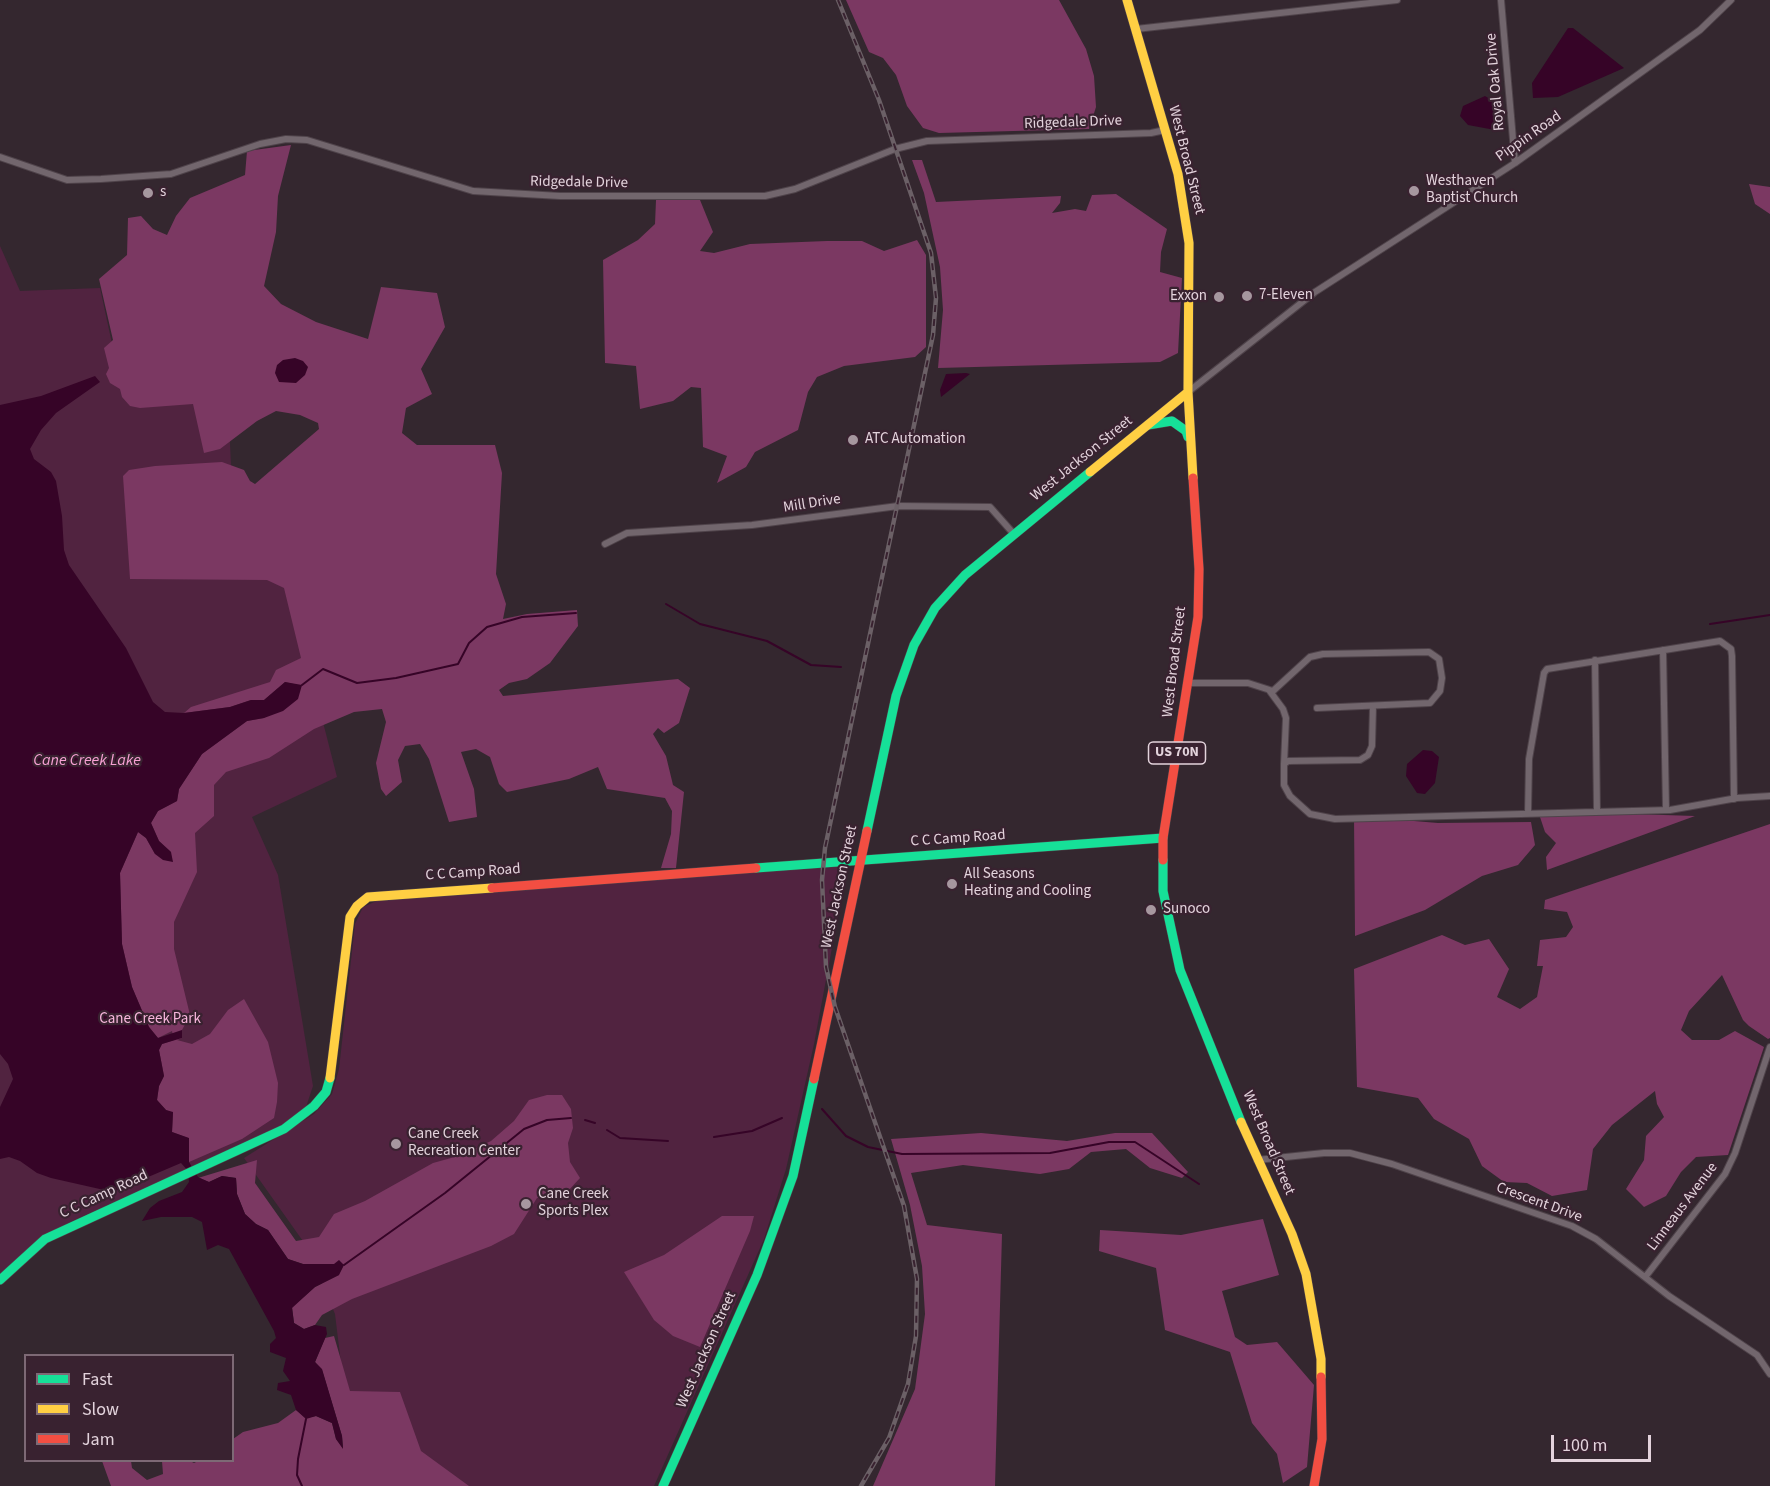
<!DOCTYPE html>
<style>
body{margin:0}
#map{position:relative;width:1770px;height:1486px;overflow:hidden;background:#34272f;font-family:"Source Sans 3",sans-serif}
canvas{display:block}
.legend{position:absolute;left:24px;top:1354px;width:210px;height:108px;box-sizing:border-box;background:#392230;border:2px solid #7d6975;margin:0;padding:8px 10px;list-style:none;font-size:18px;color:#e3d3dc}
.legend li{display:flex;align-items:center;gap:12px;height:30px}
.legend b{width:30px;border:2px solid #7d6975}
.scale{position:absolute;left:1551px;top:1435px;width:100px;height:27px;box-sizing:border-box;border:3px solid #e3d3dc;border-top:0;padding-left:8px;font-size:18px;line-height:21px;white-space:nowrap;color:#e3d3dc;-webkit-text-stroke:4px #392230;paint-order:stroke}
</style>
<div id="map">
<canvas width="1770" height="1486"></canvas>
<ul class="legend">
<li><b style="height:8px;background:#16e098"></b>Fast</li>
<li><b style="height:8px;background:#ffcf43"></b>Slow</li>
<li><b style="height:8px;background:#f24e42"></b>Jam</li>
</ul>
<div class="scale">100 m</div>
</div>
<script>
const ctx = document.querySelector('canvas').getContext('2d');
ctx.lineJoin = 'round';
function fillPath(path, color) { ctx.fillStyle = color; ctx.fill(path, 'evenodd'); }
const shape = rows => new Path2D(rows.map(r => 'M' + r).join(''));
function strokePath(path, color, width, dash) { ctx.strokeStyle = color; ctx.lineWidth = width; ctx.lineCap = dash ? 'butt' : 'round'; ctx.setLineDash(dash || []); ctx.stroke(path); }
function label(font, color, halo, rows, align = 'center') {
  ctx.font = font + ' "Source Sans 3",sans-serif'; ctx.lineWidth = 4.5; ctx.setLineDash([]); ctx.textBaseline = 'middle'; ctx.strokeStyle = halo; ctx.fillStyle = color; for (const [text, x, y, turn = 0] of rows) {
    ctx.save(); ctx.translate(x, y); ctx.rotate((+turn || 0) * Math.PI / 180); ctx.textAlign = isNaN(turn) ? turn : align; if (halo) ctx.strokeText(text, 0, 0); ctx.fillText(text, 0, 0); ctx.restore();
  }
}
fillPath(shape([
 [0,246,20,291,100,288,116,362,228,398,231,466,269,574,288,585,337,777,252,817,278,875,313,1086,305,1110,274,1130,70,1222,35,1242,0,1275],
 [836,867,843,869,845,878,814,1044,786,1169,764,1239,654,1486,452,1486,345,1396,335,1314,305,1244,244,1158,314,1114,332,1094,339,1069,355,924,363,907,381,899]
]), '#512340');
fillPath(shape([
 [846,0,1059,0,1086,49,1094,76,1096,107,1089,129,939,133,923,128,907,106,896,75,883,58,869,52],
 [291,145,278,196,276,232,264,286,281,304,316,322,368,339,381,287,437,293,445,327,421,369,432,394,406,408,402,433,417,445,495,445,502,473,496,574,506,604,503,619,527,614,577,610,578,626,550,663,527,679,509,683,499,690,503,696,678,679,690,688,679,723,664,733,658,728,653,734,666,756,673,785,684,792,676,868,661,868,671,834,672,811,665,798,607,789,598,767,569,779,507,792,499,784,490,757,476,749,461,752,474,789,477,817,449,822,429,759,420,744,405,746,398,760,402,782,386,796,381,789,376,763,386,722,382,709,354,712,314,729,269,758,226,772,214,785,214,816,195,833,197,872,174,922,174,949,190,1015,182,1030,182,1038,177,1040,192,1044,210,1034,228,1010,244,999,268,1042,278,1083,277,1102,274,1118,242,1139,189,1162,188,1138,172,1132,173,1113,166,1110,157,1100,159,1086,164,1076,159,1050,162,1044,174,1040,172,1031,158,1038,149,1027,132,987,122,944,120,873,138,832,146,838,155,854,171,852,159,841,151,823,158,811,177,801,179,789,202,754,247,721,264,718,302,686,285,682,264,700,251,700,230,707,184,713,191,707,270,682,276,670,301,658,284,588,267,580,130,579,123,476,129,470,155,466,222,462,244,470,250,481,255,484,319,429,318,423,300,415,276,411,257,421,220,449,204,453,193,404,140,408,130,406,122,397,120,389,110,383,106,374,109,368,104,348,113,340,99,279,127,255,128,218,141,216,153,229,167,235,176,216,190,198,245,175,247,151],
 [912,160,922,160,936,202,1061,196,1060,203,1052,213,1075,209,1086,211,1092,195,1116,194,1167,229,1161,252,1160,272,1182,278,1178,353,1160,362,938,368,943,310,940,267,924,193],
 [1749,184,1770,187,1770,214,1755,204],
 [656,200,700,200,713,232,700,251,714,253,750,244,827,241,862,241,884,251,917,240,926,255,926,347,915,357,844,366,817,377,808,392,798,430,755,452,746,467,717,483,727,456,703,447,701,388,691,387,673,401,640,409,636,366,605,363,603,260,638,240,655,224],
 [1538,811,1695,816,1547,870,1546,857,1556,843,1545,832],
 [1354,816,1438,823,1531,822,1535,845,1518,865,1482,876,1425,910,1355,936],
 [1770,824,1770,1038,1768,1039,1749,1026,1743,1020,1722,975,1689,1011,1681,1030,1692,1040,1719,1040,1735,1031,1764,1047,1728,1155,1696,1157,1681,1172,1666,1196,1644,1207,1626,1189,1644,1160,1646,1136,1664,1117,1657,1104,1655,1091,1612,1125,1593,1149,1587,1190,1552,1196,1527,1183,1504,1182,1482,1166,1469,1139,1434,1119,1418,1098,1357,1087,1354,969,1442,935,1465,945,1489,939,1509,969,1497,997,1520,1009,1537,997,1543,966,1537,966,1540,940,1566,937,1573,927,1567,912,1544,909,1545,900],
 [547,1095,562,1095,571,1109,573,1128,568,1143,570,1162,580,1178,567,1192,537,1198,514,1234,491,1246,352,1299,322,1315,315,1325,304,1329,294,1323,292,1307,315,1287,339,1275,334,1264,303,1264,288,1259,268,1230,256,1224,245,1214,237,1194,236,1178,222,1176,209,1182,198,1178,257,1160,255,1183,296,1241,319,1237,334,1214,365,1201,433,1163,462,1155,491,1141,514,1121,529,1100],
 [981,1133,1067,1141,1115,1133,1152,1133,1188,1172,1182,1178,1150,1168,1126,1149,1091,1152,1069,1169,1040,1174,963,1165,911,1173,927,1225,1002,1234,995,1486,873,1486,915,1389,925,1314,922,1266,910,1205,891,1139],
 [722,1216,754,1216,750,1231,700,1347,673,1336,654,1320,624,1272,664,1255],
 [1263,1219,1279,1275,1222,1291,1235,1337,1247,1345,1277,1342,1314,1385,1307,1467,1283,1483,1277,1454,1252,1423,1230,1352,1165,1330,1156,1268,1099,1251,1100,1230,1181,1235],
 [334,1336,350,1391,400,1392,421,1451,469,1486,111,1486,102,1461,131,1461,132,1468,147,1480,163,1474,162,1461,190,1461,194,1463,198,1461,232,1460,233,1439,243,1432,278,1423,296,1410,306,1418,316,1416,332,1423,336,1439,343,1448,342,1436,322,1370,315,1362,325,1338]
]), '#7b3862');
fillPath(shape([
 [1568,28,1573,28,1624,68,1558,97,1533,98,1532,83],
 [1485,96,1493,101,1495,130,1468,125,1460,116,1463,106],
 [295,358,303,361,308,367,305,375,296,383,279,382,275,373,277,365,283,360],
 [966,373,970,374,941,397,940,390,946,374],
 [95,376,100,382,56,413,41,430,30,449,34,459,51,472,56,481,62,516,64,550,69,565,126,648,153,702,165,712,184,713,230,707,251,700,264,700,285,682,302,685,298,699,283,711,264,718,247,721,202,754,179,789,177,801,158,811,151,823,159,841,171,852,173,862,163,860,155,854,146,838,138,832,120,873,122,944,132,987,149,1027,158,1038,182,1030,182,1038,162,1044,159,1050,164,1076,159,1086,157,1100,166,1110,173,1112,172,1132,189,1138,189,1162,198,1177,209,1182,222,1176,236,1178,237,1194,245,1214,256,1224,268,1230,288,1259,303,1264,334,1264,339,1260,344,1265,339,1275,315,1287,292,1308,294,1323,304,1329,315,1325,326,1327,327,1334,315,1362,322,1369,342,1436,343,1449,336,1439,332,1423,316,1416,306,1419,296,1410,291,1395,277,1390,278,1383,290,1381,283,1371,286,1358,270,1352,270,1344,276,1338,274,1331,229,1249,218,1245,207,1250,202,1222,192,1217,161,1217,142,1221,150,1208,159,1201,182,1192,189,1182,188,1171,181,1163,113,1192,51,1178,37,1173,20,1161,9,1157,0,1159,0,1107,13,1079,8,1064,0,1054,0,405,41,396],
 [1423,750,1432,751,1439,757,1435,783,1425,794,1417,793,1406,776,1407,764]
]), '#360427');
strokePath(shape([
 [666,604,700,624,767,641,811,665,841,667],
 [1710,624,1770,615],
 [302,685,323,669,357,683,396,678,458,664,469,643,487,627,522,617,576,613],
 [822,1109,846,1136,868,1147,902,1154,1050,1153,1109,1142,1135,1142,1199,1184],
 [585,1120,595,1123],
 [607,1130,620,1138,668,1141],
 [714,1137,752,1131,782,1118],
 [344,1265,445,1193,524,1129,547,1120,571,1118],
 [302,1486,297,1475,298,1459,306,1419]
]), '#360427', 2);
const street = shape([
 [1501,0,1515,163],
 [1136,29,1397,0],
 [0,157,67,180,101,179,171,174,260,144,286,139,307,140,473,191,560,196,765,196,795,189,895,149,927,141,1151,133,1165,130],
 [1188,392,1315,292,1515,163,1700,30,1731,0],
 [605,544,627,533,752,525,898,506,990,507,1013,533],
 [1663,650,1666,810],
 [1595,660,1597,812],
 [1189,683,1248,683,1273,691,1310,657,1323,654,1429,652,1439,659,1442,678,1440,691,1430,703,1317,708],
 [1269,690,1283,709,1286,718,1284,764],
 [1373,706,1372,746,1368,755,1360,760,1288,761,1284,764,1284,785,1290,796,1310,814,1335,819,1670,810,1737,798,1770,796],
 [1528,814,1529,759,1544,673,1547,669,1720,641,1731,649,1732,656,1734,799],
 [1257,1160,1324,1153,1350,1153,1392,1164,1572,1226,1596,1239,1669,1296,1757,1355,1770,1374],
 [1646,1276,1725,1174,1735,1153,1770,1047]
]);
const fast = shape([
 [1148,425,1172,421,1186,431,1188,437],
 [867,831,896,696,914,645,935,608,965,575,1090,472],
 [1163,860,1163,891,1180,970,1241,1122],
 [756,868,1163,838],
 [0,1280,45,1239,284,1129,314,1106,326,1092,330,1078],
 [663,1486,757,1275,793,1176,814,1079]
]);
const slow = shape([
 [1127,0,1178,174,1189,243,1188,392,1193,478],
 [1090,472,1188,392],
 [330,1078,350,917,357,906,368,897,492,888],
 [1241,1122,1292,1234,1306,1274,1321,1359,1321,1377]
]);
const jam = shape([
 [1163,860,1163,838,1198,617,1199,569,1193,478],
 [492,888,756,868],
 [814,1079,867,831],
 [1314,1486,1322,1439,1321,1377]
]);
strokePath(street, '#4f434a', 8);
strokePath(fast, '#4f434a', 10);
strokePath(slow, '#4f434a', 10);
strokePath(jam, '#4f434a', 10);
strokePath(street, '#72666d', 6);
strokePath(fast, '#16e098', 9);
strokePath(slow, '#ffcf43', 9);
strokePath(jam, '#f24e42', 9);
const rail = shape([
 [838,0,879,100,931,253,936,298,933,335,825,848,822,880,826,967,835,1007,904,1206,917,1279,916,1336,908,1384,889,1438,861,1486]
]);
strokePath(rail, '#6b6066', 4.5);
strokePath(rail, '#392230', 2, [7]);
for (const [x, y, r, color] of [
 [1414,191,6,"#a6979f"],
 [148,193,6,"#a6979f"],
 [1247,296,6,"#a6979f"],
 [1219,297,6,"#a6979f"],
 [853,440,6,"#a6979f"],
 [952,884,6,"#a6979f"],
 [1151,910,6,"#a6979f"],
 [396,1144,6,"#a6979f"],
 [526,1204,6,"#a6979f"]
]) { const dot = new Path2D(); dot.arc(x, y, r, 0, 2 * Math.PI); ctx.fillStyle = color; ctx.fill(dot); strokePath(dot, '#392230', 2); }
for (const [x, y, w] of [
 [1177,753,57]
]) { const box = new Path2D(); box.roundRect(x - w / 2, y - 11, w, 22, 4.5); ctx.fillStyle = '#392230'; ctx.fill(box); strokePath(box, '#e3d3dc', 1.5); }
label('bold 14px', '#e3d3dc', null, [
 ["US 70N",1177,753]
]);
label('15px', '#e3d3dc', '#392230', [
 ["Royal Oak Drive",1496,82,-95],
 ["Ridgedale Drive",1073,123,-2],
 ["Pippin Road",1529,137,-35],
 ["West Broad Street",1186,160,76],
 ["Ridgedale Drive",579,183,1],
 ["West Jackson Street",1082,459,-39],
 ["Mill Drive",812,504,-9],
 ["West Broad Street",1175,662,-83],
 ["C C Camp Road",958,839,-4],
 ["C C Camp Road",473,873,-4],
 ["West Jackson Street",840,887,-78],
 ["West Broad Street",1268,1143,67],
 ["C C Camp Road",104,1195,-25],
 ["Crescent Drive",1539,1203,20],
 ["Linneaus Avenue",1683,1207,-53],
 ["West Jackson Street",707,1350,-66]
]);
label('15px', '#e3d3dc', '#392230', [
 ["Westhaven",1426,182],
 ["Baptist Church",1426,199],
 ["s",160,193],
 ["7-Eleven",1259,296],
 ["Exxon",1207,297,"right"],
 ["ATC Automation",865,440],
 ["All Seasons",964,875],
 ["Heating and Cooling",964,892],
 ["Sunoco",1163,910],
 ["Cane Creek",408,1135],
 ["Recreation Center",408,1152],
 ["Cane Creek",538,1195],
 ["Sports Plex",538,1212]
], 'left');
label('15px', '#f7b6dc', '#392230', [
 ["Cane Creek Park",150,1020]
]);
label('italic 16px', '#f6a0d3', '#392230', [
 ["Cane Creek Lake",87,761]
]);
</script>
